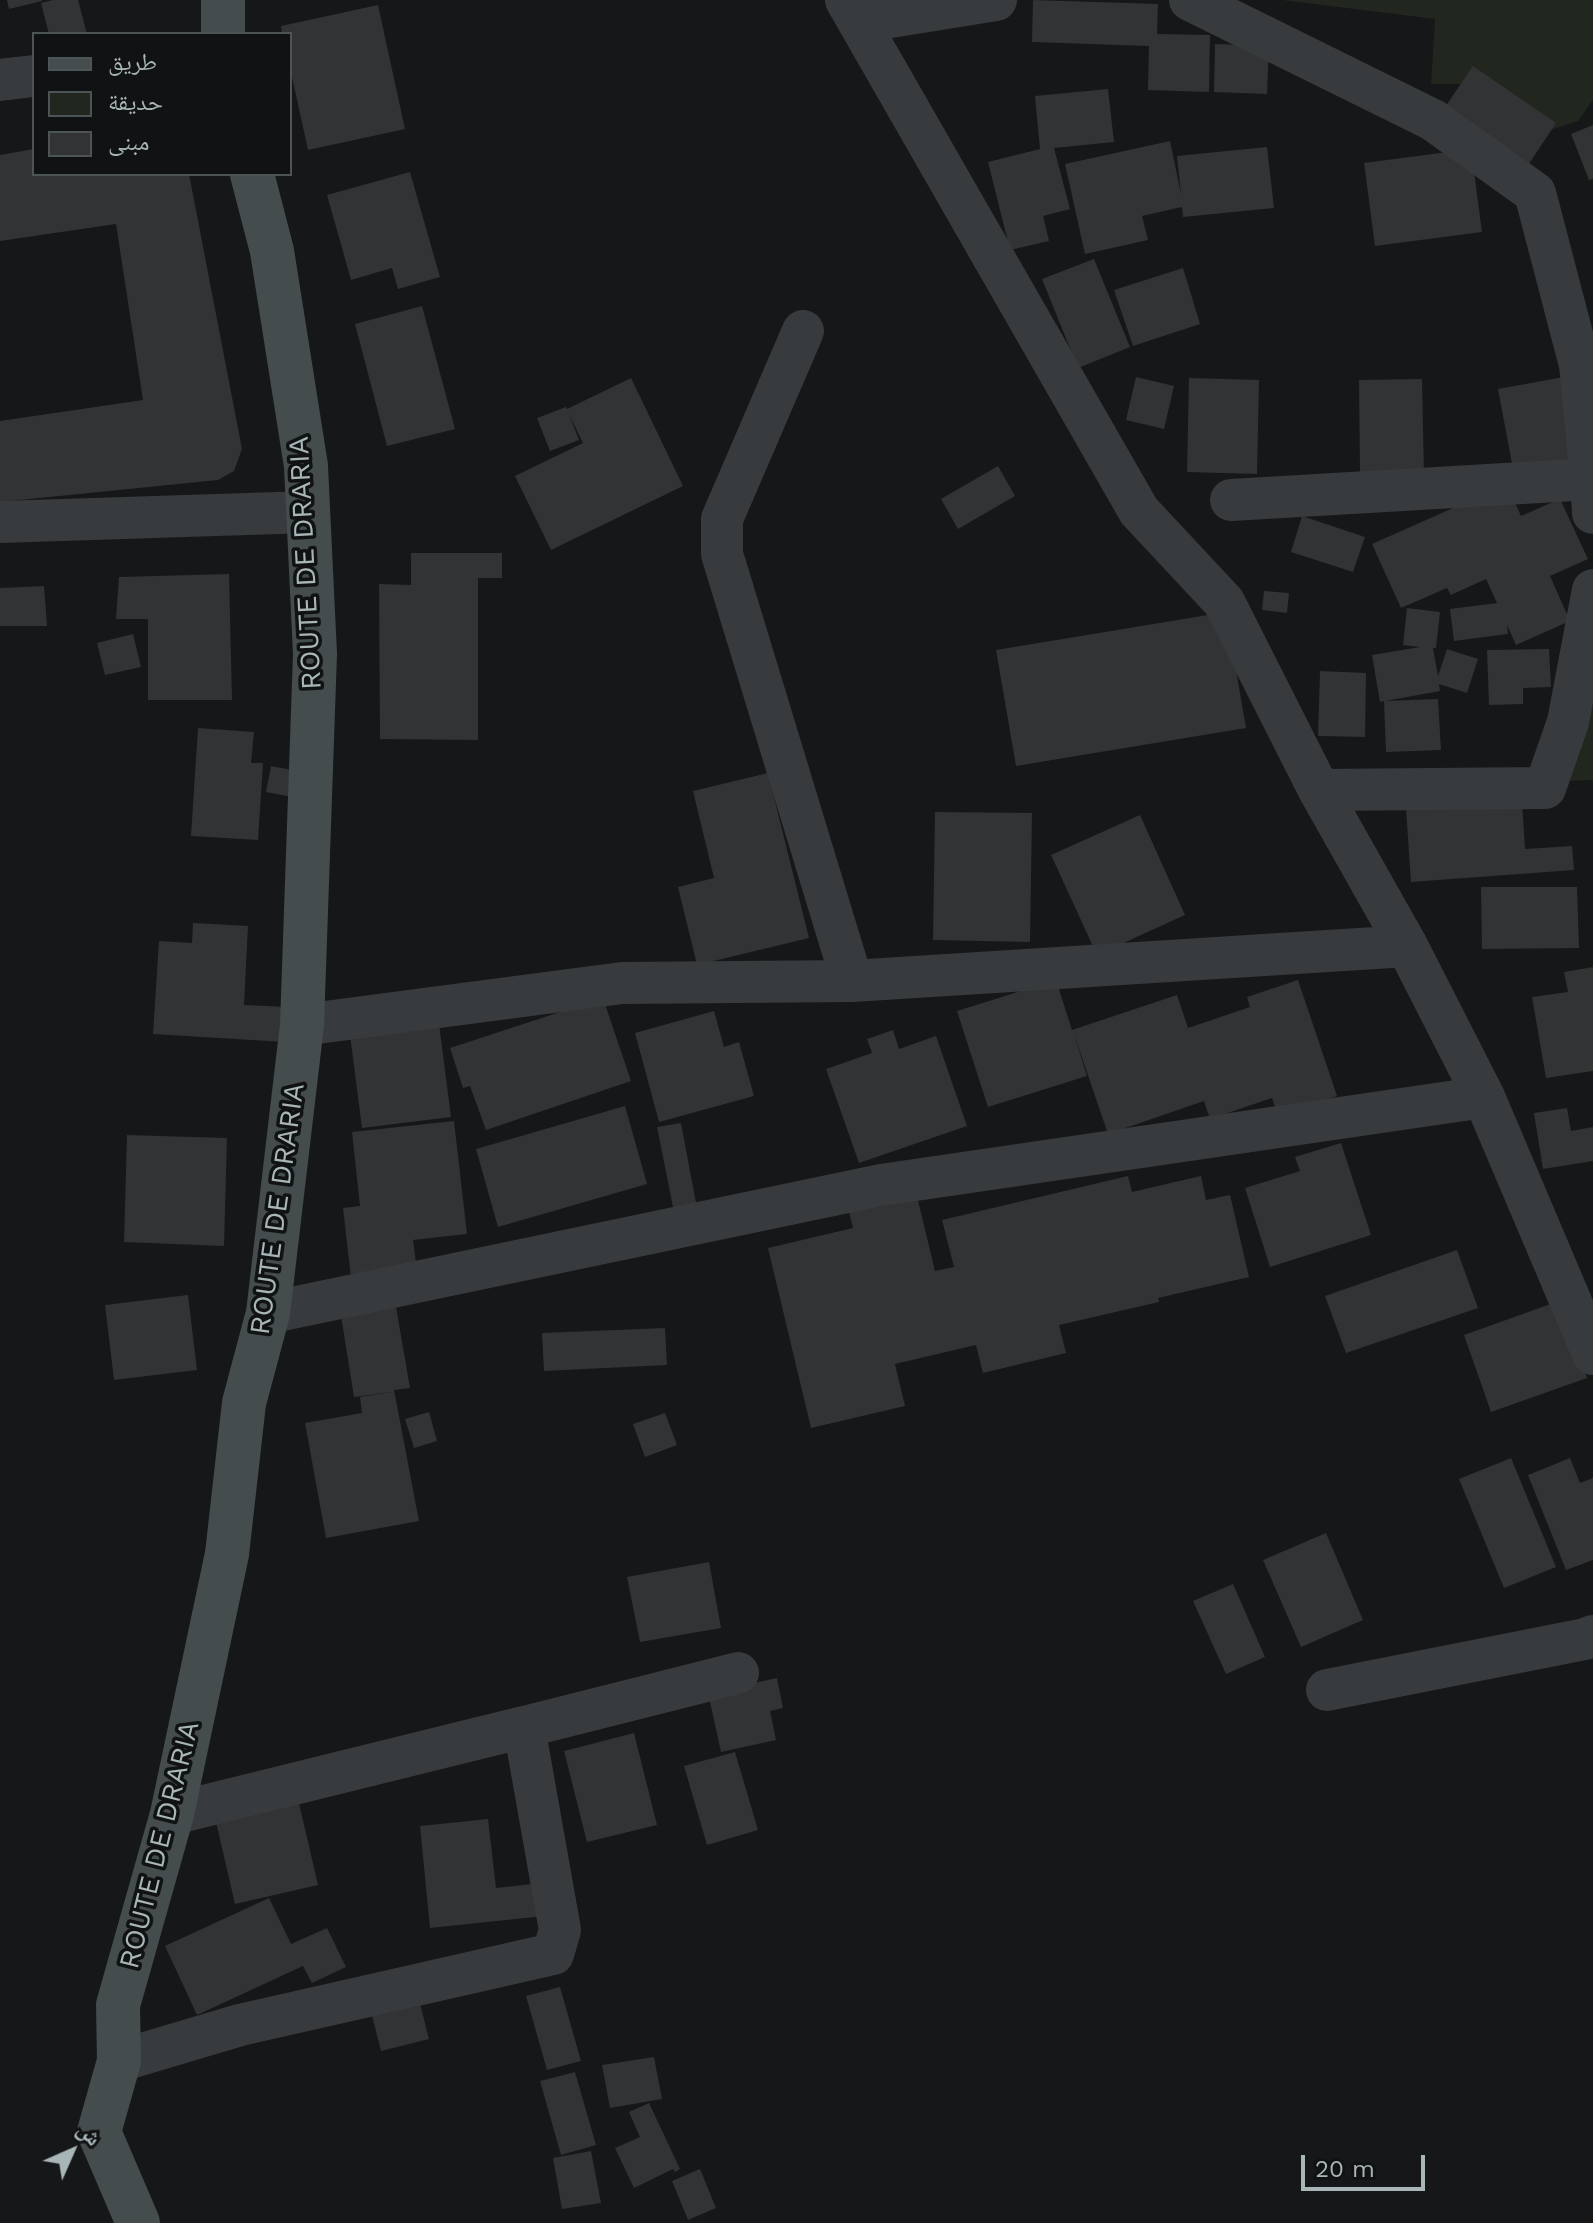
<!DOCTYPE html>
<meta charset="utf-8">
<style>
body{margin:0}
#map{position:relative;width:1593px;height:2223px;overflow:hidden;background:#161718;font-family:"Work Sans","Noto Naskh Arabic",sans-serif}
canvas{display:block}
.legend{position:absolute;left:32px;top:32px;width:260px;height:144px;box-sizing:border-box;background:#111213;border:2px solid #4d5455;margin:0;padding:10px 14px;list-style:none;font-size:24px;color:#a8b6b8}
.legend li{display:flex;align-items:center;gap:16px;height:40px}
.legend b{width:40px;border:2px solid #4d5455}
.north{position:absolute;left:32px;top:2111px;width:80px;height:80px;-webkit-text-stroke:6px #111213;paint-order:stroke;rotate:45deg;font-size:22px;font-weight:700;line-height:32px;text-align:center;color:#a8b6b8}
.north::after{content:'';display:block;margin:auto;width:28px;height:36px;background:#a8b6b8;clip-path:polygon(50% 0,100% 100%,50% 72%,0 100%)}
.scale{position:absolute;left:1301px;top:2155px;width:124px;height:36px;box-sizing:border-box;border:4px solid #a8b6b8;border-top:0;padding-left:10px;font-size:24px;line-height:28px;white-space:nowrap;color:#a8b6b8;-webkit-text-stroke:6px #111213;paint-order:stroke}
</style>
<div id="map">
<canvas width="1593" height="2223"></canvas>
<ul class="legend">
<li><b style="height:10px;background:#454c4d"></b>طريق</li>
<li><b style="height:22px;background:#21271e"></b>حديقة</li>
<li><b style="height:22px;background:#313334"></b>مبنى</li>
</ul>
<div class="north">ش</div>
<div class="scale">20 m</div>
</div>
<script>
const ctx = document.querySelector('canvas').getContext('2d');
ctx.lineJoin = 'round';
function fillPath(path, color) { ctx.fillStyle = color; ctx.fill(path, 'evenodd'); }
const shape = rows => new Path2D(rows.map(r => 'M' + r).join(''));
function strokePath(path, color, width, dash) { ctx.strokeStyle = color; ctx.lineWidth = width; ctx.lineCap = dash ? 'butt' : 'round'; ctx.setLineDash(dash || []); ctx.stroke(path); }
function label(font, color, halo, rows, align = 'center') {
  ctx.font = font + ' "Work Sans",sans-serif'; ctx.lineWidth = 7; ctx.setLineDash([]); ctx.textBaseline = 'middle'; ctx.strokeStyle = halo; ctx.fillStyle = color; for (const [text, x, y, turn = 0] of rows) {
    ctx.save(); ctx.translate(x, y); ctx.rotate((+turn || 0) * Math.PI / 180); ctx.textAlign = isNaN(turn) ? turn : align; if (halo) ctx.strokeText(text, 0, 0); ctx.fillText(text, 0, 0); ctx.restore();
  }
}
fillPath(shape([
 [1282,0,1593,0,1593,100,1578,121,1535,135,1461,84,1431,84,1435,19],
 [1593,637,1593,780,1566,781]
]), '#21271e');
fillPath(shape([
 [7,0,42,0,42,1,9,9],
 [53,0,78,0,87,34,49,34,41,3],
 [1033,0,1158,4,1157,34,1210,35,1209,92,1148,90,1149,46,1032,42],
 [378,5,405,129,308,150,290,68,290,34,282,34,281,26],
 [1215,44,1269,46,1267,94,1214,92],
 [1473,66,1556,123,1525,170,1441,113],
 [1108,89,1114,142,1054,148,1070,209,1043,216,1049,241,1010,250,988,162,1040,149,1035,96],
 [1593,125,1593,179,1589,180,1571,134],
 [1170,141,1181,194,1177,156,1267,147,1274,208,1183,217,1182,207,1142,216,1148,240,1085,254,1065,164],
 [34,149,34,174,189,174,242,449,234,471,218,480,0,502,0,421,143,400,116,224,0,241,0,155],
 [1471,149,1482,232,1375,246,1364,163],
 [410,172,440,277,398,289,392,268,351,280,327,195],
 [1094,259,1130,347,1078,368,1042,279],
 [1183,268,1200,324,1133,346,1114,290],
 [422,306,455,429,387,446,355,324],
 [1569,376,1586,467,1515,480,1498,389],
 [1136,377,1174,386,1164,429,1126,420],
 [631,378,683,486,551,550,515,476,583,443,569,414,579,440,550,451,537,418,566,407,567,409],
 [1189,378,1259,380,1257,474,1187,472],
 [1422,379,1424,476,1360,476,1359,380],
 [998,466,1015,496,958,529,941,499],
 [1507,484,1521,516,1560,499,1588,559,1550,576,1570,621,1516,645,1507,625,1508,634,1454,641,1450,609,1497,603,1486,579,1451,595,1447,588,1401,608,1372,544],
 [1302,516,1365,537,1353,572,1291,552],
 [411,553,502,553,502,578,478,578,478,740,380,739,379,584,411,585],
 [229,574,232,700,148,700,148,619,116,619,119,577],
 [44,586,47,626,0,626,0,588],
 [1264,591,1289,593,1287,613,1262,610],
 [1407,608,1440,612,1436,648,1433,648,1438,676,1447,649,1478,659,1467,693,1439,684,1440,691,1385,701,1438,699,1441,750,1386,752,1384,701,1380,702,1372,655,1420,647,1403,645],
 [1226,612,1246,728,1016,766,996,650],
 [133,634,141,667,105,675,97,643],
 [1549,649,1551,687,1523,688,1523,704,1489,705,1487,650],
 [1320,671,1366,673,1365,737,1318,736],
 [198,728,254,732,251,763,263,763,258,840,191,836],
 [271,766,297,771,292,797,266,792],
 [768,773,809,938,697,965,678,887,714,878,693,791],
 [1522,801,1525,849,1572,846,1574,870,1411,882,1406,809],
 [935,812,1032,813,1030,942,933,940],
 [1140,815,1185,915,1097,955,1051,855],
 [1481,887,1577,887,1579,948,1482,949],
 [193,923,248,926,244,1005,287,1007,285,1042,153,1034,159,941,192,943],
 [1593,967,1593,1071,1546,1078,1532,997,1568,992,1564,972],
 [1056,980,1072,1030,1177,995,1188,1028,1250,1007,1247,997,1298,980,1337,1096,1278,1116,1272,1098,1210,1119,1204,1101,1108,1134,1074,1034,1087,1076,988,1107,957,1011],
 [603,998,631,1081,486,1130,470,1086,463,1088,450,1048],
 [714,1011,724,1047,739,1042,754,1096,659,1122,635,1033],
 [438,1016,451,1117,362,1128,349,1027],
 [893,1030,899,1049,936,1036,967,1126,859,1163,826,1069,872,1053,867,1039],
 [625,1106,647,1184,498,1227,476,1149],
 [1567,1108,1571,1131,1593,1127,1593,1161,1543,1169,1534,1113],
 [454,1121,467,1234,413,1240,417,1271,351,1278,343,1208,360,1206,352,1132],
 [681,1123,697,1208,674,1212,657,1127],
 [127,1135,227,1138,224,1246,124,1242],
 [1341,1143,1371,1235,1270,1267,1245,1188,1300,1171,1295,1157],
 [1128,1176,1132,1192,1201,1176,1206,1200,1230,1195,1249,1277,1158,1298,1159,1302,1059,1325,1066,1353,983,1373,976,1345,895,1364,905,1406,811,1428,768,1248,853,1228,848,1208,916,1192,935,1271,954,1267,942,1220],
 [1457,1250,1478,1308,1346,1353,1325,1296],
 [188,1295,197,1370,114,1380,105,1305],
 [394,1295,410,1388,394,1390,419,1521,326,1538,305,1423,362,1413,360,1397,391,1392,354,1397,339,1303],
 [1559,1301,1587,1378,1491,1412,1464,1335],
 [665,1328,667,1365,544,1371,542,1333],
 [429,1412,437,1441,414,1448,405,1419],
 [665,1413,677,1445,645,1457,633,1424],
 [1511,1458,1556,1567,1504,1588,1459,1479],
 [1570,1458,1580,1483,1593,1478,1593,1560,1566,1570,1528,1475],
 [1326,1533,1363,1620,1301,1647,1263,1560],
 [709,1562,721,1628,640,1642,627,1577],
 [1233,1584,1265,1657,1226,1674,1193,1601],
 [777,1678,783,1708,770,1711,776,1740,721,1752,708,1693],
 [634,1733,657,1825,587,1842,564,1751],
 [735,1752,758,1830,707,1845,684,1766],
 [299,1803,318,1885,235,1904,216,1822],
 [488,1819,496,1888,551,1882,554,1915,430,1928,420,1826],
 [269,1898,291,1944,327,1928,346,1967,312,1983,303,1966,197,2015,165,1946],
 [560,1987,581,2061,547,2070,526,1996],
 [416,1988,429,2039,381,2051,368,2000],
 [654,2057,662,2099,610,2108,602,2065],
 [575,2072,596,2145,561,2155,540,2081],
 [649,2103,680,2169,675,2172,673,2169,634,2188,615,2148,640,2137,629,2112],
 [591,2151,601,2203,562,2209,553,2158],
 [700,2169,716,2208,688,2220,672,2181]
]), '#313334');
strokePath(shape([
 [846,0,1139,511,1224,602,1319,790,1407,946,1484,1097,1593,1354],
 [1190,0,1433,120,1535,193,1580,365,1591,479],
 [859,22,996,0],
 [0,80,34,76],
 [803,331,722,519,722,554,852,981],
 [1231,500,1591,479,1593,513],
 [0,522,309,512],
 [1319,790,1545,788,1568,722,1593,590],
 [302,1025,622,983,852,981,1407,946],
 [268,1313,881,1185,1484,1097],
 [1327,1690,1585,1639,1593,1636],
 [172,1814,524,1727],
 [119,2061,240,2025,553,1954,560,1930,524,1727,738,1673]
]), '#373b3d', 42);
strokePath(shape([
 [223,34,223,0],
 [138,2223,99,2132,119,2061,118,2005,172,1814,227,1554,244,1403,268,1313,302,1025,315,654,306,466,272,251,252,174]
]), '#454c4d', 44);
label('28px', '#a8b6b8', '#111213', [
 ["ROUTE DE DRARIA",306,563,-93],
 ["ROUTE DE DRARIA",278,1209,-82],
 ["ROUTE DE DRARIA",160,1845,-76]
]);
</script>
